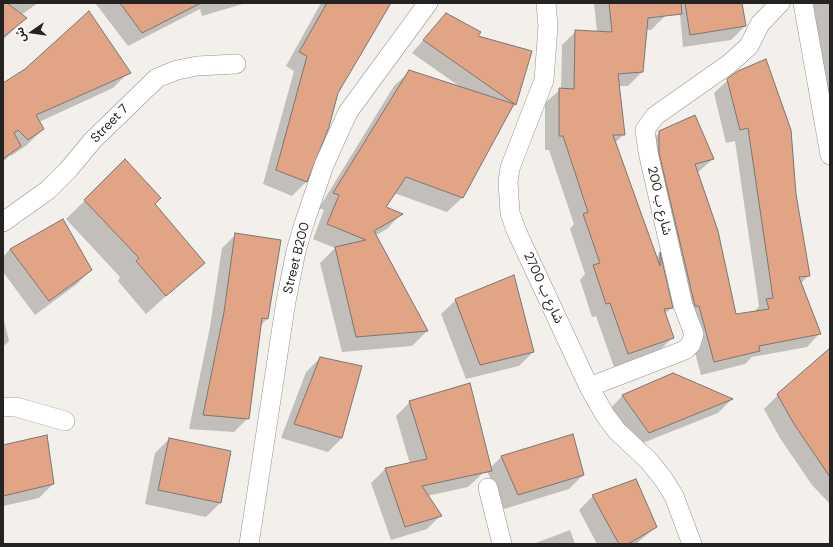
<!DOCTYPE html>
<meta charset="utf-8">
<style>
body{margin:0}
#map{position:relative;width:833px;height:547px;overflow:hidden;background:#f3efea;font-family:"DM Sans","Noto Sans Arabic",sans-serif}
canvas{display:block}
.frame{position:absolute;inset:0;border:4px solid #252322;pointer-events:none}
.north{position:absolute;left:12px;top:12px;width:40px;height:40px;-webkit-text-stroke:3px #fff;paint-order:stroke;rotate:257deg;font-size:11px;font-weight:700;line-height:16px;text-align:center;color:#252322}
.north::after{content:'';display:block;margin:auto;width:14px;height:18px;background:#252322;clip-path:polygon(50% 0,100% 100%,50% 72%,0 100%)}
</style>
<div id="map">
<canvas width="833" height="547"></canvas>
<div class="frame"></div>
<div class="north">ش</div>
</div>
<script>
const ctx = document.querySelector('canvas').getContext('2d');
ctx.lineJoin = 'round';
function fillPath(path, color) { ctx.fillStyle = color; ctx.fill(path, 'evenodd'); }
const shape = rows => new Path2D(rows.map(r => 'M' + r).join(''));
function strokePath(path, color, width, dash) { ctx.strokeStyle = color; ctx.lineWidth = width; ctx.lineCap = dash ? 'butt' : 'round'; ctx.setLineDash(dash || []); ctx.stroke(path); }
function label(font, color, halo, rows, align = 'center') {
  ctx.font = font + ' "DM Sans","Noto Sans Arabic",sans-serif'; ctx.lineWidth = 3; ctx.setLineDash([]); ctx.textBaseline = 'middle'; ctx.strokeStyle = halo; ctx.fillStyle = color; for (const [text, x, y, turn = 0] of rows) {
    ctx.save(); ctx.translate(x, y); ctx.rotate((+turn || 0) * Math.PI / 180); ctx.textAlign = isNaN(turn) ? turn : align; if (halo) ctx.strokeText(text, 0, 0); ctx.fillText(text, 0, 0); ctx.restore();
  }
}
fillPath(shape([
 [3,3,38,3,21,15,26,18,3,40],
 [98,3,246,3,202,16,200,9,128,46,96,4],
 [321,3,390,3,337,93,328,126,306,182,292,196,263,184,294,71,286,66],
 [594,3,664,3,665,16,651,30,646,30,642,72,628,86,619,86,624,134,615,143,656,258,659,254,671,308,665,314,673,337,659,351,614,367,596,316,592,317,580,280,585,274,570,229,574,224,549,150,545,150,545,103,561,89,562,45,576,31,597,32],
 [679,3,741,3,745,26,731,40,683,47],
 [812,3,830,3,830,108],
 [446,14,477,37,515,104,509,109,463,197,447,212,394,193,384,207,401,214,387,229,376,235,427,331,412,346,342,352,320,263,335,248,313,239,324,210,319,208,394,86,410,71,459,86,412,53],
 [129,72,113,88,39,122,43,129,27,145,11,156,10,155,3,162,3,84],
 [728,80,795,195,809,275,800,284,820,333,807,347,752,357,745,364,701,375,686,319,646,146,660,132,713,159,697,173,736,316,753,313,759,306,735,141,726,143,714,93],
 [125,161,154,204,203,263,146,314,118,281,120,277,66,219],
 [62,220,91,270,77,284,35,315,3,272,3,257,10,249],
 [236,234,267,319,260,326,248,418,234,432,189,429,210,327,222,248],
 [456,300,533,352,519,366,466,379,441,314],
 [3,317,9,341,3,347],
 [830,354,830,504,812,485,780,438,764,409,778,395],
 [320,358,342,438,328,452,281,438,306,372],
 [673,374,731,400,718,413,635,446,609,410,622,396],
 [410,402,483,473,468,487,427,496,441,515,427,529,391,540,371,483,385,469,410,464,396,416],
 [169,439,220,503,206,517,145,504,155,453],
 [3,446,53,484,39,498,3,506],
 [501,457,583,475,569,489,504,509,487,471],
 [593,496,656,527,636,544,597,544,579,510],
 [570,530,575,544,533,544]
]), '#0003');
const building = shape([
 [3,3,7,3,27,18,3,37,3,3],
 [120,3,201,3,142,33,120,3],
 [327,3,391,3,338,93,329,127,307,182,276,170,307,56,299,52,327,3],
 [609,3,681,3,682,14,648,18,643,72,618,74,625,135,613,135,660,266,660,252,673,308,664,309,674,338,628,354,610,303,606,304,593,265,600,263,583,214,588,212,563,136,559,136,559,88,574,89,575,30,612,32,609,3],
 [685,3,742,3,746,26,690,35,685,3],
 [89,11,131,73,36,115,44,129,28,140,18,130,14,133,21,146,3,159,3,83,25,69,89,11],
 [446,13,481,32,478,36,532,51,516,105,423,40,446,13],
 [766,59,791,130,796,194,810,276,799,277,821,334,759,346,760,351,714,362,699,306,695,306,694,302,659,153,659,131,695,115,714,159,695,164,718,231,736,314,769,309,766,299,773,298,748,128,740,130,727,79,738,71,766,59],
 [409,70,514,104,463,198,406,177,386,207,403,214,374,231,428,331,356,337,335,247,366,240,327,224,339,195,333,193,409,70],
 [125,159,161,198,155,204,205,263,166,296,136,261,139,258,84,200,125,159],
 [63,219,92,270,49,301,10,249,63,219],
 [235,233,281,240,268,319,262,318,249,419,203,415,224,312,235,233],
 [514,275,534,352,480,365,455,299,514,275],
 [830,348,830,477,794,424,777,394,830,348],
 [320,357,362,366,342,438,294,424,320,357],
 [673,373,680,376,733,399,649,433,622,395,673,373],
 [470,383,492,471,422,486,442,516,405,527,385,468,427,459,409,401,470,383],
 [573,434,584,475,518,495,501,456,573,434],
 [47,435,54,484,3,496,3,445,47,435],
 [169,438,231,451,221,503,158,490,169,438],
 [636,479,657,527,628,544,619,544,592,495,636,479]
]);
fillPath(building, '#e1a585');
strokePath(building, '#7a7572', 1);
const minor = shape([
 [546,3,548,26,544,80,510,168,508,182,510,213,516,230,589,387,605,415,617,431,649,461,664,480,674,496,692,544],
 [803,3,830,155],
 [3,222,48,190,68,170,93,140,157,78,177,70,197,66,236,64],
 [589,387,685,350,691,344,694,334,683,305,648,152,645,130,655,116,729,64,749,46,760,24,780,3],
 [3,407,16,407,65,421],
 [488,488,502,544],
 [249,544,286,301,296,251,304,224,324,165,348,112,428,3]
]);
strokePath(minor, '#95928e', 20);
strokePath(minor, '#fff', 19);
label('13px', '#252322', '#fff', [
 ["Street 7",110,124,-46],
 ["شارع ب 200",659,201,77],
 ["Street B200",297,258,-76],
 ["شارع ب 2700",543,288,65]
]);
</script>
